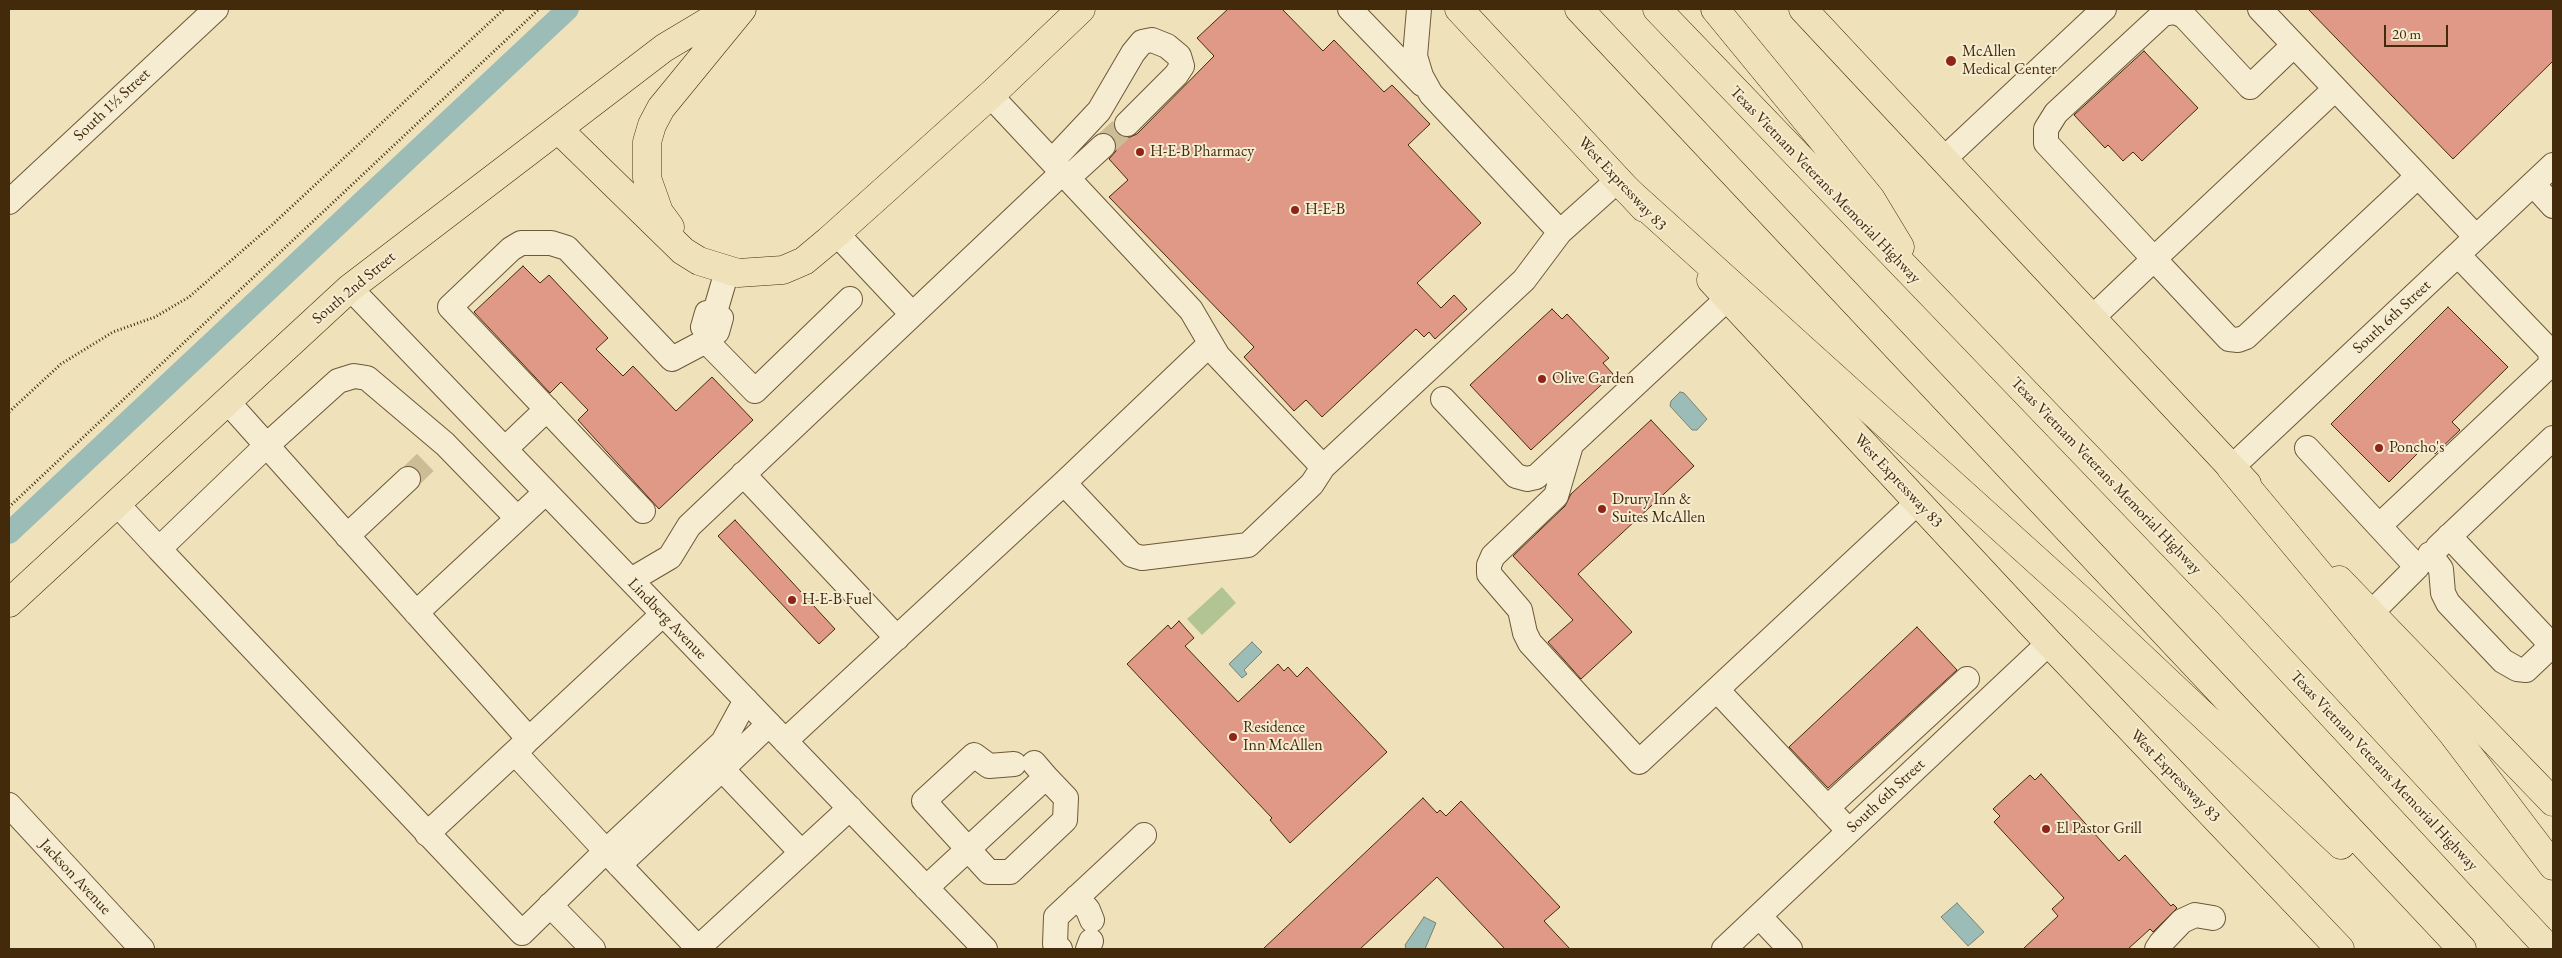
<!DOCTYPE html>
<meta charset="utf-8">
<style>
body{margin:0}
#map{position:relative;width:2562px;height:958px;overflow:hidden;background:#efe2ba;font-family:"EB Garamond",serif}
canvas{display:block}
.frame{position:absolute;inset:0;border:10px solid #422a0b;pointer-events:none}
.scale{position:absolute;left:2384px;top:25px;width:64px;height:22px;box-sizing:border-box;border:2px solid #422a0b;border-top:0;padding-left:6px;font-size:15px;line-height:18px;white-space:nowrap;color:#422a0b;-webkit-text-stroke:4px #f5ecd2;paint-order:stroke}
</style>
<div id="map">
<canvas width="2562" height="958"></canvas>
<div class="frame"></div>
<div class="scale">20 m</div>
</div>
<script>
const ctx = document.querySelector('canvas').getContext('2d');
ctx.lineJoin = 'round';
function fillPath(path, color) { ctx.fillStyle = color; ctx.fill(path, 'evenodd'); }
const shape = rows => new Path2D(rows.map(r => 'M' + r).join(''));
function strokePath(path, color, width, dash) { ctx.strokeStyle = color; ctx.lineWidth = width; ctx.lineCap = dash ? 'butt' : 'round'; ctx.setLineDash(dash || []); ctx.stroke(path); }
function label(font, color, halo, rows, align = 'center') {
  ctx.font = font + ' "EB Garamond",serif'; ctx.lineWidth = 4; ctx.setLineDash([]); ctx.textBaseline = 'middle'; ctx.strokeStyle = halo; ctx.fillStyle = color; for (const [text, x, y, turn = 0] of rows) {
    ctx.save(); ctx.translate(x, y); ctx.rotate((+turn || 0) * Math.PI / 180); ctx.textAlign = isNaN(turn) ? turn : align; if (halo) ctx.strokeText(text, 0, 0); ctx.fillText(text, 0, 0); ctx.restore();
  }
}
fillPath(shape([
 [1222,587,1236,603,1202,635,1187,619]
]), '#b3c494');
const water = shape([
 [1680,392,1684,393,1707,419,1697,430,1692,430,1670,406,1671,401,1680,392],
 [1252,642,1262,652,1244,670,1247,674,1242,678,1229,664,1252,642],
 [1957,903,1984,932,1968,946,1941,917,1957,903],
 [1424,917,1436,923,1425,949,1406,949,1405,945,1424,917]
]);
fillPath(water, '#9cbcb7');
strokePath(water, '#788272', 1);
strokePath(shape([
 [9,533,568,9]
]), '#9cbcb7', 22);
const building = shape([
 [1228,9,1282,9,1323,51,1334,40,1384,92,1392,85,1430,124,1408,145,1481,223,1417,283,1441,308,1454,295,1467,309,1435,339,1429,332,1424,337,1416,329,1322,417,1306,400,1294,411,1244,357,1254,347,1109,197,1128,180,1109,159,1116,151,1116,144,1113,136,1103,133,1114,123,1117,133,1123,137,1130,137,1137,134,1214,56,1197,38,1228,9],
 [2308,9,2553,9,2553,61,2453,159,2308,9],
 [2144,51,2198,108,2142,161,2133,152,2123,161,2108,145,2105,148,2074,115,2144,51],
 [523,266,540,283,549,275,608,338,596,349,623,376,633,366,676,411,712,377,753,420,659,509,578,420,588,410,561,382,550,393,474,312,523,266],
 [2448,307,2508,367,2452,422,2460,430,2439,450,2435,454,2426,445,2389,482,2331,424,2448,307],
 [1552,309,1562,319,1567,314,1609,358,1603,363,1613,374,1531,450,1470,385,1552,309],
 [1651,420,1694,466,1578,574,1632,632,1581,679,1548,642,1573,620,1513,556,1565,506,1571,494,1651,420],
 [735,520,835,629,819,644,718,536,735,520],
 [1179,621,1194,638,1185,646,1238,702,1278,664,1284,671,1288,667,1297,677,1307,667,1387,752,1290,843,1270,820,1272,818,1127,664,1168,625,1171,629,1179,621],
 [1917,627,1957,670,1828,788,1789,747,1917,627],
 [2041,774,2119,861,2125,855,2171,906,2173,904,2177,908,2153,932,2150,929,2128,949,2023,949,2058,916,2052,909,2064,898,1994,822,2000,816,1993,809,2030,775,2035,780,2041,774],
 [1423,798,1437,813,1440,810,1446,816,1461,801,1560,907,1544,921,1570,949,1505,949,1437,877,1360,949,1263,949,1423,798]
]);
fillPath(building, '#e09887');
strokePath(building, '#422a0b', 1);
strokePath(shape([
 [1103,146,1127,124],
 [408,479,432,456]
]), '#ccbd97', 24, [24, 12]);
const minor = shape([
 [1350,9,1422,84],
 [1419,9,1415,56,1421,76,1431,94,1560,232],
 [2260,9,2476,237],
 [2294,45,2250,87,2184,16,2175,12,2163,14,2056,113,2046,129,2046,143,2154,259,2335,89],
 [990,95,1191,310,1218,356,1323,467],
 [1944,159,2104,9],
 [1052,161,1099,111,1133,53,1142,42,1152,40,1167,46,1179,56,1182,66,1176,75,1127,124],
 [1068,178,1103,146],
 [2533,184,2553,206],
 [9,202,216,9],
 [836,233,912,314],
 [350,288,985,949],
 [715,312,721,318,717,332,708,332,703,327,707,313,715,312],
 [715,312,727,271],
 [2092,318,2154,259,2229,339,2238,340,2246,337,2418,176],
 [1443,399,1516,476,1527,479,1536,477,1728,298],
 [227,401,529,739,663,614],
 [1571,445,1556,496,1493,556,1489,565,1489,574,1520,610,1525,633,1530,643,1639,762,1918,502],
 [2307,448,2379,526],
 [505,449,547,409],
 [2231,468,2553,165],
 [743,474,897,638],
 [1064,483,1132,555,1142,558,1248,545,1312,484,1323,467,1524,280,1560,232,1618,180],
 [117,504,159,549],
 [643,511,450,307,511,249,521,243,551,243,567,248,672,359,706,341,755,391,850,299],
 [517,518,445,444,367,378,354,376,338,381,266,446,159,549,522,933,606,851,698,948,850,808],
 [347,536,408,479],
 [2438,547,2553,438],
 [2430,554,2441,569,2443,593,2448,603,2503,661,2517,669,2526,670,2545,652,2548,645,2544,637,2449,536],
 [631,580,670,557,689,526,1063,172],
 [416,613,546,492],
 [2371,613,2417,567,2379,526,2551,364,2550,351,2458,255],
 [1718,691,1849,831],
 [769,724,722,769,801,852],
 [785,741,1064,483,1210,344],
 [515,753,606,851,723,742,746,700],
 [1014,764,989,766,974,755,924,801,989,872,1010,872,1065,820,1066,798,1046,777],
 [9,805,142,949],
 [1827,808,1967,679],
 [427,834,526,742],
 [619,865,722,769],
 [926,888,1046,777,1034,763],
 [1077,897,1088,910,1092,920],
 [550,905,593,949],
 [1759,916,1790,949],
 [1060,949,1055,944,1056,917,1144,835],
 [1088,949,1091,941],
 [1724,949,2049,643],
 [2157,949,2161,943,2182,921,2195,915,2213,918]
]);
const major = shape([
 [1459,9,1644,208],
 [1803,9,2247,484],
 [558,129,683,251,699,261,738,273,783,270,804,261,828,241,995,91,1081,9],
 [670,227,659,212,647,178,647,142,652,125,661,108,742,9],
 [1711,280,2049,643,2340,949],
 [2339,580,2553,802],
 [9,603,350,288,664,48,729,9]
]);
const highway = shape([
 [1579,9,2462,949],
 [1657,9,2228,603,2549,949],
 [1715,9,1871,199,1900,247],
 [1627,190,2084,603,2341,845],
 [2231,468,2452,733,2553,866]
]);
strokePath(minor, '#6d5837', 26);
strokePath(major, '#422a0b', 29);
strokePath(highway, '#422a0b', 29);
strokePath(shape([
 [9,412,61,364,113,332,155,317,189,297,272,225,504,9],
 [9,507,539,9]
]), '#422a0b', 3, [1, 2.5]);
strokePath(minor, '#f5ecd2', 24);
strokePath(major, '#efe2ba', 28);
strokePath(highway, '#efe2ba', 28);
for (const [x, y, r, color] of [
 [1951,61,6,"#8f2418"],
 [1140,152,5,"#8f2418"],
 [1295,210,5,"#8f2418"],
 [1542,379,5,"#8f2418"],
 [2379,448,5,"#8f2418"],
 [1602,509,5,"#8f2418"],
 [792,600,5,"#8f2418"],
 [1233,737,5,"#8f2418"],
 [2046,829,5,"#8f2418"]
]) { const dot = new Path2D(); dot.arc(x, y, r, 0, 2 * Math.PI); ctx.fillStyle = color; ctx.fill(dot); strokePath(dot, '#f5ecd2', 2); }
label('16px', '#422a0b', '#f5ecd2', [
 ["McAllen",1962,52],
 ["Medical Center",1962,70],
 ["H-E-B Pharmacy",1150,152],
 ["H-E-B",1305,210],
 ["Olive Garden",1552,379],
 ["Poncho's",2389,448],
 ["Drury Inn &",1612,500],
 ["Suites McAllen",1612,518],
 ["H-E-B Fuel",802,600],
 ["Residence",1243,728],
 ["Inn McAllen",1243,746],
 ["El Pastor Grill",2056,829]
], 'left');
label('16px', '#422a0b', '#f5ecd2', [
 ["South 1½ Street",112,105,-43],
 ["West Expressway 83",1622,184,47],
 ["Texas Vietnam Veterans Memorial Highway",1825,185,46],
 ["South 2nd Street",354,288,-40],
 ["South 6th Street",2392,317,-43],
 ["Texas Vietnam Veterans Memorial Highway",2106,476,46],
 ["West Expressway 83",1898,481,47],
 ["Lindberg Avenue",667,619,46],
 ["Texas Vietnam Veterans Memorial Highway",2384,771,47],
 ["West Expressway 83",2175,776,46],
 ["South 6th Street",1886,796,-43],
 ["Jackson Avenue",75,877,47]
]);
</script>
